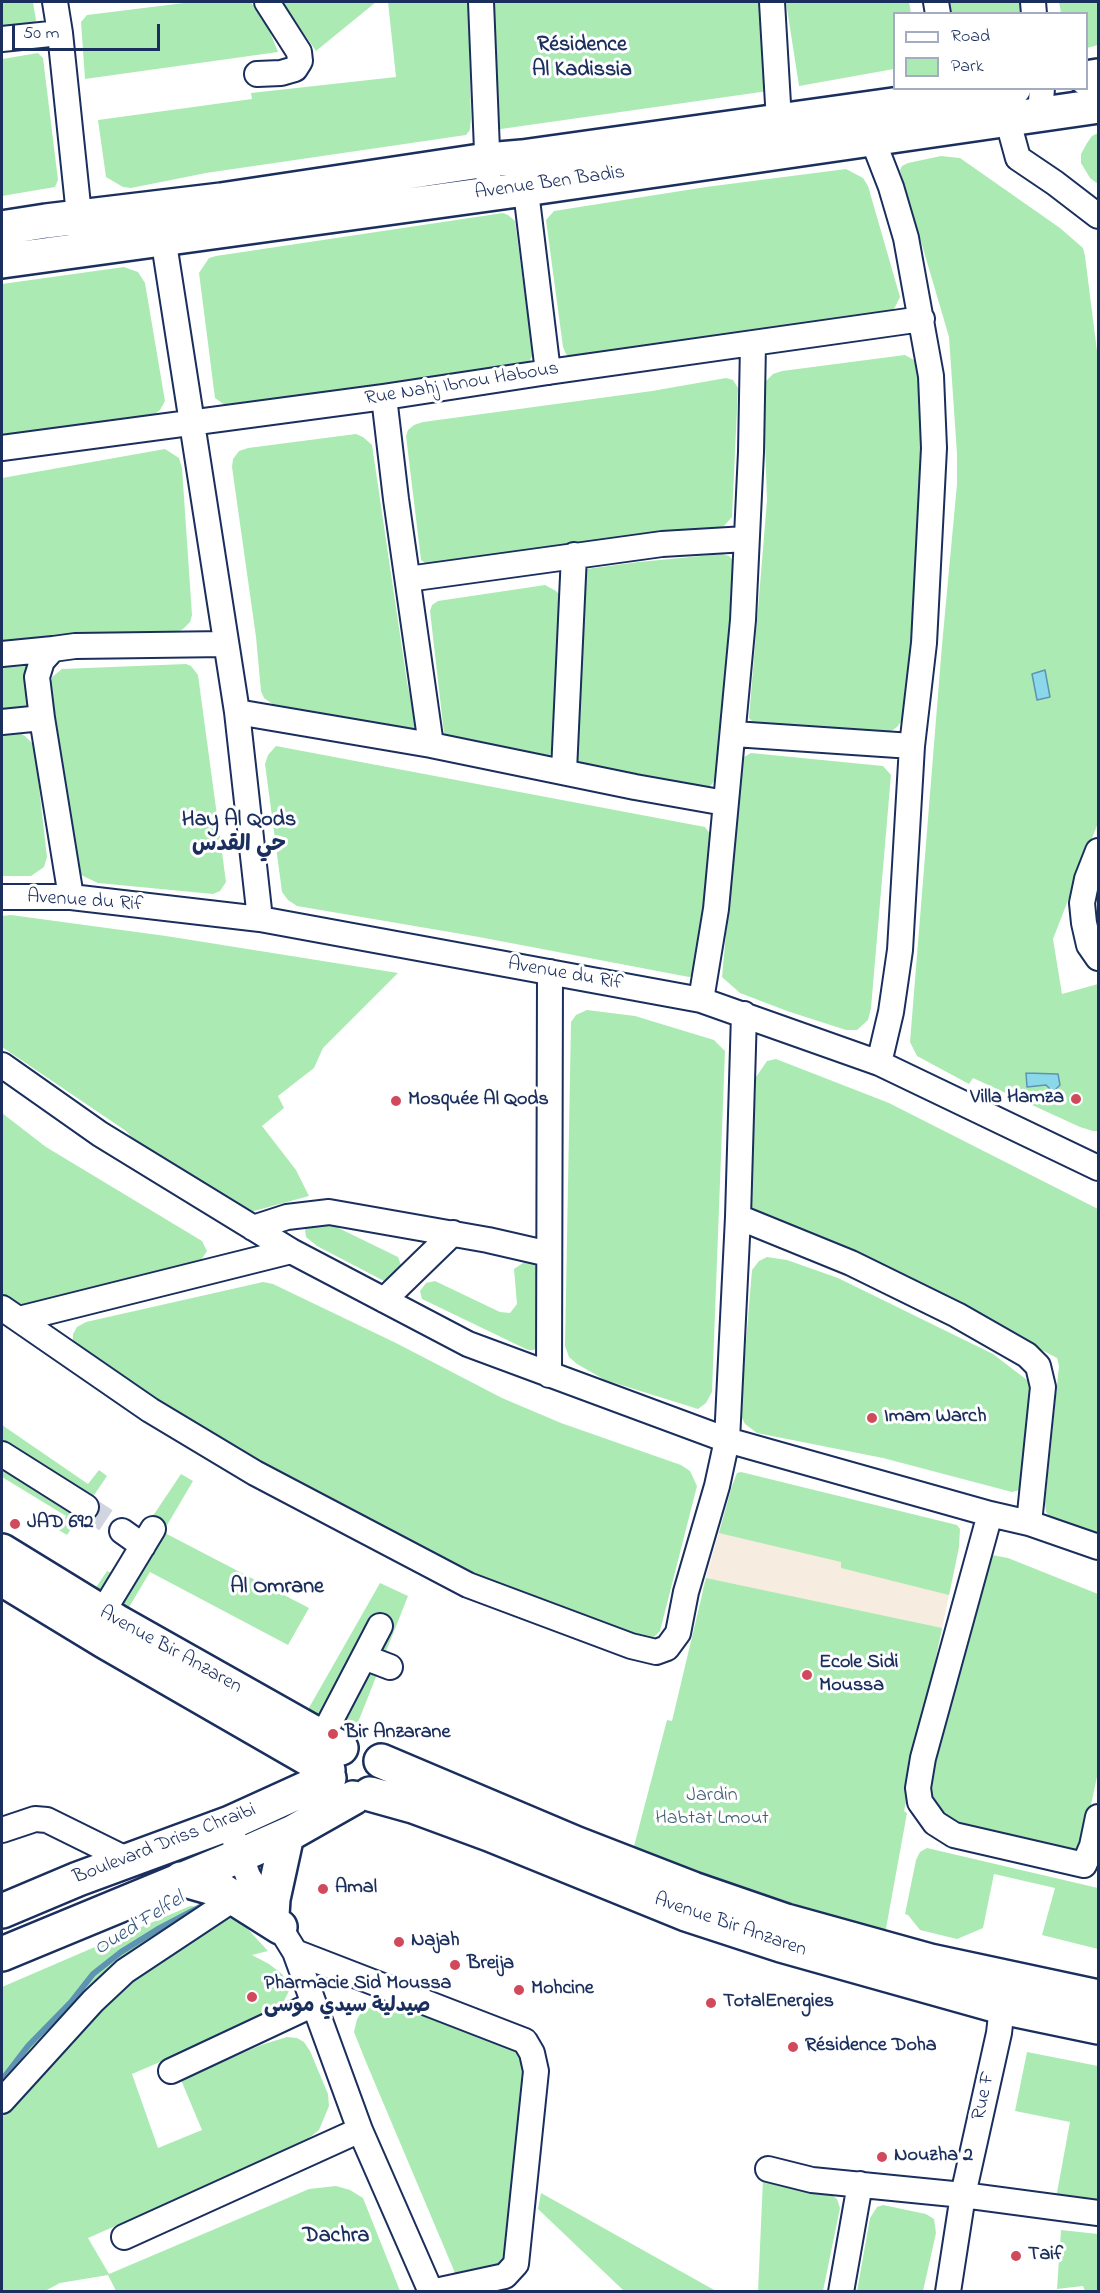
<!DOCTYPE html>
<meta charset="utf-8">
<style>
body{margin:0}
#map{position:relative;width:1100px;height:2293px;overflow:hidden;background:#fff;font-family:"Indie Flower",sans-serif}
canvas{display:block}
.frame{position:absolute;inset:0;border:3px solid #1b2f5e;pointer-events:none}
.legend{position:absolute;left:893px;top:12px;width:195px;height:78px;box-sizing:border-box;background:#fff;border:2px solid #a4acbf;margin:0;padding:8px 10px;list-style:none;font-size:18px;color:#1b2f5e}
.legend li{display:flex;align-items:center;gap:12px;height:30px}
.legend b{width:30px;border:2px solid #a4acbf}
.scale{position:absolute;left:12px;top:24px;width:148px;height:27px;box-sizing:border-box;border:3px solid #1b2f5e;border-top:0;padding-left:8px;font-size:18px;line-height:21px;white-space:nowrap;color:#1b2f5e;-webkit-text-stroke:4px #fff;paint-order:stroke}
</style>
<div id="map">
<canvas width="1100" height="2293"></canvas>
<div class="frame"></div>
<ul class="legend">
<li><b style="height:8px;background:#fff"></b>Road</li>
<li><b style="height:16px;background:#abebb3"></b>Park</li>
</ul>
<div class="scale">50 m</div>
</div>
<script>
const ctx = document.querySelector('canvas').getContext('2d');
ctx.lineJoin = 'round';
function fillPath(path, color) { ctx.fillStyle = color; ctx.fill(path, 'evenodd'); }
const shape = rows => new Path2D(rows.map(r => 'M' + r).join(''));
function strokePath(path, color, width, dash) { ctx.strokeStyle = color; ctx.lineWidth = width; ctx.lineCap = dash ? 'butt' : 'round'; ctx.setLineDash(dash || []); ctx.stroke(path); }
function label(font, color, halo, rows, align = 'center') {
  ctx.font = font + ' "Indie Flower","Playpen Sans Arabic",sans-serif'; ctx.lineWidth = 6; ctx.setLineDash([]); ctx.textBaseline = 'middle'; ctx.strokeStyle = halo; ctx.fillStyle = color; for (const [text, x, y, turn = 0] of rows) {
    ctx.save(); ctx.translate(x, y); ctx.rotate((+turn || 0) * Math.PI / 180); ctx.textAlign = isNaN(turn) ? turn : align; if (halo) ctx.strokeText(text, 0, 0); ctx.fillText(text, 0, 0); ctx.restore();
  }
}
fillPath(shape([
 [732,1486,959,1547,904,1811,702,1591]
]), '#f6ecdf');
fillPath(shape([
 [2,2,33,2,36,20,33,26,2,34],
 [192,2,251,2,270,32,278,52,85,79,81,22,87,15],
 [282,2,376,2,316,51],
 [388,2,468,2,471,119,470,130,466,135,206,173,131,188,123,187,106,177,98,120,252,99,251,93,396,77],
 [488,2,761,2,768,91,494,130],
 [786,2,909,2,911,13,894,14,894,69,799,86],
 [948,2,1024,2,1025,13,950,13],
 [1059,2,1098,2,1098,45,1087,48,1086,14,1061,13],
 [38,53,43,58,58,180,55,187,2,196,2,59],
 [1098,133,1098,184,1090,178,1081,163,1081,154,1087,143,1092,136],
 [941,156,960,158,1060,228,1083,248,1085,256,1098,359,1098,823,1053,939,1062,994,1098,984,1098,1131,1093,1131,1080,1127,973,1078,969,1084,917,1056,910,1042,942,645,957,484,957,454,949,337,900,170,902,166,908,163],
 [846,169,863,178,868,186,900,297,894,309,885,315,571,358,566,354,563,347,546,220,554,211,706,187],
 [503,213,508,215,515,221,531,341,532,356,528,364,229,408,215,398,199,273,209,258,216,256],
 [124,267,138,272,145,283,165,401,160,410,155,414,148,416,2,436,2,284],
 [905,355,914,360,920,369,923,490,917,608,904,718,897,727,887,734,757,727,749,718,767,500,763,384,773,374,782,371],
 [726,378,733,380,738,388,732,517,724,526,717,529,428,565,421,560,406,436,408,430,414,425,423,422,652,391],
 [356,434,363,437,372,445,407,682,416,726,415,731,285,713,264,698,261,691,256,637,232,467,233,459,239,451,248,448],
 [165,449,179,458,182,468,192,615,190,622,183,629,169,636,2,644,2,478],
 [722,554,729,556,735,562,735,572,717,777,712,784,707,789,701,790,575,763,583,572,586,569,639,562],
 [545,585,556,591,561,596,552,752,548,757,450,738,444,733,430,611,432,605,438,601],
 [186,664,191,666,198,675,226,882,220,891,213,894,98,883,85,877,78,873,76,868,50,688,52,677,62,669],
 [26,666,29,711,2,713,2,667],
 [18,732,25,736,32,743,35,752,47,857,44,867,31,876,2,876,2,734],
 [276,746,705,827,711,835,707,899,695,971,693,976,689,977,479,937,297,906,288,900,282,892,265,764,268,755],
 [751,753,883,766,891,775,871,1008,868,1020,857,1030,846,1030,787,1011,740,993,722,977,742,758],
 [11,915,166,936,398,973,323,1048,314,1068,278,1096,284,1108,262,1126,296,1170,309,1196,254,1211,248,1216,135,1141,126,1131,2,1047,2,916],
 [587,1010,635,1016,714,1040,725,1051,712,1392,706,1403,698,1409,605,1380,577,1364,569,1357,565,1346,571,1022,576,1015],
 [776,1059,889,1103,1098,1209,1098,1537,1053,1521,1046,1512,1045,1503,1059,1366,1057,1358,983,1319,751,1213,756,1077,767,1061],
 [2,1113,46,1147,202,1241,207,1251,201,1260,197,1264,16,1309,2,1302],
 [322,1220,398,1257,401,1265,399,1272,391,1281,384,1281,317,1246,306,1237,305,1230,308,1225],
 [767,1257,787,1260,838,1278,993,1354,1027,1380,1030,1389,1024,1483,1020,1490,1012,1492,883,1458,757,1433,745,1424,740,1414,752,1270,759,1261],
 [526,1261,536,1263,542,1270,541,1341,534,1350,528,1350,422,1299,420,1291,426,1283,435,1281,500,1312,510,1313,517,1304,514,1269],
 [263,1282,273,1284,396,1343,502,1398,561,1423,681,1465,690,1471,697,1486,660,1631,654,1637,647,1640,512,1588,466,1573,229,1449,79,1351,73,1340,73,1334,77,1327,86,1322],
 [2,1425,88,1484,99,1470,107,1476,67,1535,57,1529,66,1516,2,1477],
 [741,1472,957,1525,960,1529,959,1547,949,1595,841,1568,841,1562,719,1533,732,1486,737,1473],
 [181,1474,193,1481,163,1532,309,1608,288,1645,150,1572,125,1614,89,1598,107,1571,114,1574],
 [992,1555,1008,1558,1098,1594,1098,1772,1083,1843,1078,1849,1072,1853,938,1819,924,1779,988,1557],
 [706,1578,942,1628,904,1811,907,1813,885,1934,633,1850,667,1720,672,1721],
 [380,1583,408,1596,353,1735,306,1713],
 [927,1848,1098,1888,1098,1949,1042,1935,1055,1888,994,1874,983,1928,957,1939,920,1930,908,1915,905,1914,916,1860,920,1852],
 [190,1906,213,1908,244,1925,268,1951,252,1955,269,1964,282,1974,288,1983,289,1991,281,2007,272,2014,132,2074,158,2148,202,2130,181,2080,261,2045,287,2037,297,2038,304,2042,310,2051,328,2094,329,2106,319,2130,301,2144,88,2238,109,2274,309,2189,336,2186,350,2190,363,2198,400,2291,116,2291,108,2275,60,2283,45,2291,2,2291,2,1987],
 [390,2000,510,2044,517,2051,521,2059,522,2073,508,2229,504,2260,499,2266,458,2277,455,2273,366,2062,354,2032,357,2019,363,2010],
 [1027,2052,1098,2066,1098,2207,1056,2198,1070,2122,1015,2111],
 [763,2179,829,2193,837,2199,840,2208,823,2291,758,2292],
 [541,2193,716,2291,624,2291,538,2209],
 [883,2205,926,2214,934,2219,936,2233,923,2291,857,2291,870,2218,877,2207],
 [1061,2230,1098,2234,1098,2291,1085,2291,1083,2286,1057,2289]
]), '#abebb3');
const water = shape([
 [1045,670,1050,697,1037,700,1032,674,1045,670],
 [1026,1073,1058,1074,1060,1085,1053,1092,1046,1085,1027,1087,1026,1073]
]);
fillPath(water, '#8bd8ea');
strokePath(water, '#5e94b2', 1.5);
strokePath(shape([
 [2,2080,28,2046,71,2002,93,1974,121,1952,158,1929,202,1906]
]), '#5e94b2', 6);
strokePath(shape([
 [86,1507,122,1531]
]), '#d1d5df', 24, [24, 12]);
const street = shape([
 [55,2,60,33,81,234],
 [481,2,488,175],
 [772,2,779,121],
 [936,2,938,14],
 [1033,2,1034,14],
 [2,39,60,33],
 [257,74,281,73,295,69,300,61,299,52,267,2],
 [1040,114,1042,88],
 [1007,118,1018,158,1055,183,1098,216],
 [872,138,891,187,906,238,931,376,934,448,924,643,912,746,900,950,891,1012,879,1063],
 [524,175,548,372],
 [161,224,237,712,260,919],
 [384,397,396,499,431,745],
 [2,448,384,397,548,372,922,319],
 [408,579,662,544,746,539],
 [2,654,53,649],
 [237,712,431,745,635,787,725,803],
 [2,722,42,718],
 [734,734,912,746],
 [564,771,574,555],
 [1098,851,1087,879,1082,903,1084,923,1089,945,1098,958],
 [2,897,71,897,260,919,701,1000,879,1063,1098,1168],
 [71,897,42,718,37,677,42,661,53,649,75,646,226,644],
 [701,1000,716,909,743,620,751,452,753,344],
 [2,1065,100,1134,291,1251,468,1344,727,1440,990,1514,1029,1523,1098,1547],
 [738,1217,851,1263,957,1315,1027,1355,1038,1366,1043,1387,1029,1523],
 [253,1228,287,1217,329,1212,488,1240,549,1254],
 [384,1300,453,1233],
 [2,1308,150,1410,255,1473,468,1585,631,1646,656,1652,667,1648,678,1633,686,1592,717,1486,727,1440,738,1217,744,1014],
 [19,1319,291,1251],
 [549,1375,550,972],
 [2,1454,86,1507],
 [990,1514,923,1758,918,1788,920,1802,935,1823,954,1835,1084,1865,1092,1846,1098,1817],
 [122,1531,143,1546],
 [102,1613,153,1529],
 [364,1657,390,1667],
 [322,1737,380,1626],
 [2,1830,35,1819,47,1820,128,1860],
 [235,1841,248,1876,295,1952,360,2130,431,2292],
 [295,1952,525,2041,532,2053,536,2071,516,2264,505,2276,431,2292],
 [171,2071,314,2004],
 [2,2101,93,2001,125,1971,235,1898],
 [768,2169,812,2180,963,2195,1098,2213],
 [124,2237,360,2130],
 [841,2292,860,2184],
 [948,2292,963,2195,999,2033,1002,2007]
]);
const secondary = shape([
 [1086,78,1098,76],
 [2,228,46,221,221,200,487,160,522,157,1014,88],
 [2,261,525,189,1098,106],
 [2,1551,116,1621,341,1748],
 [2,1579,104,1641,328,1770],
 [381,1761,577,1844,693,1889,786,1921,930,1961,1098,1997],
 [370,1794,413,1806,489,1834,686,1914,781,1945,1002,2007,1098,2027],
 [181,1879,223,1891,280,1927],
 [2,1911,78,1879,230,1823,329,1778],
 [272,1915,273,1899,287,1835],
 [2,1954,239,1856,293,1832,353,1798]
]);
strokePath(street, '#1b2f5e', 28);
strokePath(secondary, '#1b2f5e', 38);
strokePath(street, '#fff', 24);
strokePath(secondary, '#fff', 33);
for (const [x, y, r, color] of [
 [1076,1099,6,"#d1495b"],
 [396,1101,6,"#d1495b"],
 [872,1418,6,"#d1495b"],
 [15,1524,6,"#d1495b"],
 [807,1675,6,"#d1495b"],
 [333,1734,6,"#d1495b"],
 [323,1889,6,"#d1495b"],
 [399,1942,6,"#d1495b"],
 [455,1965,6,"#d1495b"],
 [519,1990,6,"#d1495b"],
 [252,1997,6,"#d1495b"],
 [711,2003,6,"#d1495b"],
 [793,2047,6,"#d1495b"],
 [882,2157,6,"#d1495b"],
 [1016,2256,6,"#d1495b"]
]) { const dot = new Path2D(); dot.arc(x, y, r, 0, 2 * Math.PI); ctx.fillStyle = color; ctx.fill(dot); strokePath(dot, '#fff', 2); }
label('20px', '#1b2f5e', '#fff', [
 ["Avenue Ben Badis",550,184,-8],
 ["Rue Nahj Ibnou Habous",462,385,-9],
 ["Avenue du Rif",85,902,4],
 ["Avenue du Rif",565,975,10],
 ["Avenue Bir Anzaren",170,1651,29],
 ["Boulevard Driss Chraibi",165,1845,-21],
 ["Avenue Bir Anzaren",730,1926,19],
 ["Rue F",985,2096,-78]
]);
label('bold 20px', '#1b2f5e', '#fff', [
 ["Villa Hamza",1064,1099,"right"],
 ["Mosquée Al Qods",408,1101],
 ["Imam Warch",884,1418],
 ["JAD 692",27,1524],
 ["Ecole Sidi",819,1664],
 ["Moussa",819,1687],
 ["Bir Anzarane",345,1734],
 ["Amal",335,1889],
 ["Najah",411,1942],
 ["Breija",467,1965],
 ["Pharmacie Sid Moussa",264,1985],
 ["صيدلية سيدي موسى",264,2008],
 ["Mohcine",531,1990],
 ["TotalEnergies",723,2003],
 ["Résidence Doha",805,2047],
 ["Nouzha 2",894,2157],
 ["Taif",1028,2256]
], 'left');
label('20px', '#3f5e73', '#fff', [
 ["Jardin",712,1797],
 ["Habtat Lmout",712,1820]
]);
label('italic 21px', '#375981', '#fff', [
 ["Oued Felfel",140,1925,-32]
]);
label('bold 22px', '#1b2f5e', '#fff', [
 ["Résidence",582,46],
 ["Al Kadissia",582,71],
 ["Hay Al Qods",239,821],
 ["حي القدس",239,846],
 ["Al Omrane",277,1588],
 ["Dachra",336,2237]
]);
</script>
